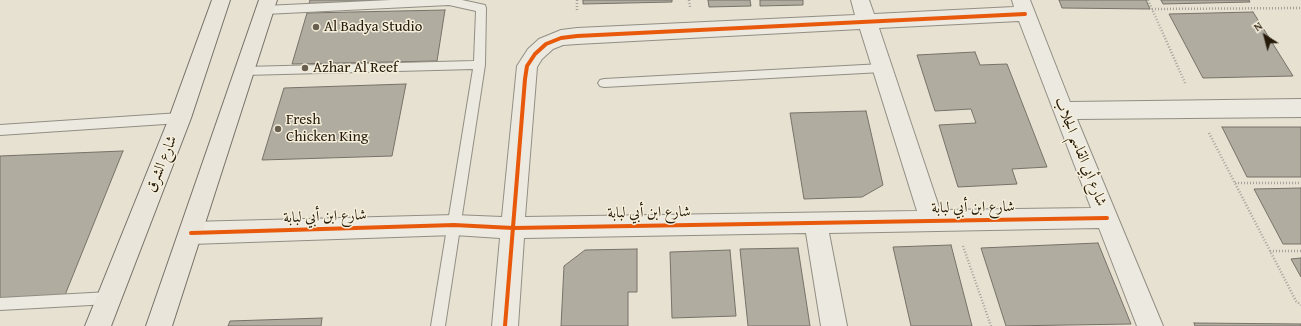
<!DOCTYPE html>
<meta charset="utf-8">
<style>
body{margin:0}
#map{position:relative;width:1301px;height:326px;overflow:hidden;background:#e6e1d1;font-family:"Gentium Book Plus",serif}
canvas{display:block}
.north{position:absolute;left:1245px;top:16px;width:40px;height:40px;-webkit-text-stroke:3px #f5efdb;paint-order:stroke;rotate:324deg;font-size:11px;font-weight:700;line-height:16px;text-align:center;color:#25190a}
.north::after{content:'';display:block;margin:auto;width:14px;height:18px;background:#25190a;clip-path:polygon(50% 0,100% 100%,50% 72%,0 100%)}
</style>
<div id="map">
<canvas width="1301" height="326"></canvas>
<div class="north">N</div>
</div>
<script>
const ctx = document.querySelector('canvas').getContext('2d');
ctx.lineJoin = 'round';
function fillPath(path, color) { ctx.fillStyle = color; ctx.fill(path, 'evenodd'); }
const shape = rows => new Path2D(rows.map(r => 'M' + r).join(''));
function strokePath(path, color, width, dash) { ctx.strokeStyle = color; ctx.lineWidth = width; ctx.lineCap = dash ? 'butt' : 'round'; ctx.setLineDash(dash || []); ctx.stroke(path); }
function label(font, color, halo, rows, align = 'center') {
  ctx.font = font + ' "Gentium Book Plus",Amiri,serif'; ctx.lineWidth = 3; ctx.setLineDash([]); ctx.textBaseline = 'middle'; ctx.strokeStyle = halo; ctx.fillStyle = color; for (const [text, x, y, turn = 0] of rows) {
    ctx.save(); ctx.translate(x, y); ctx.rotate((+turn || 0) * Math.PI / 180); ctx.textAlign = isNaN(turn) ? turn : align; if (halo) ctx.strokeText(text, 0, 0); ctx.fillText(text, 0, 0); ctx.restore();
  }
}
const building = shape([
 [310,0,453,0,309,4,310,0],
 [583,0,672,0,672,2,583,4,583,0],
 [708,0,750,0,751,6,709,7,708,0],
 [760,0,803,0,803,5,760,6,760,0],
 [1059,0,1146,0,1150,9,1062,8,1059,0],
 [1161,0,1249,0,1250,2,1163,4,1161,0],
 [445,10,437,61,292,64,307,13,445,10],
 [1253,12,1293,76,1203,78,1169,14,1253,12],
 [975,52,980,65,1007,64,1047,167,1012,169,1017,184,958,187,939,125,976,123,971,109,935,111,917,55,975,52],
 [406,84,392,156,262,160,284,88,406,84],
 [866,111,883,185,862,197,804,199,790,113,866,111],
 [1222,127,1301,127,1301,177,1247,177,1222,127],
 [123,151,65,295,0,298,0,156,123,151],
 [1301,188,1301,244,1283,244,1254,189,1301,188],
 [1098,243,1131,324,1006,326,981,248,1098,243],
 [951,245,972,326,911,326,893,247,951,245],
 [798,248,810,326,748,326,740,249,798,248],
 [637,249,637,292,628,292,628,326,561,326,564,266,585,250,637,249],
 [730,250,736,316,672,318,670,252,730,250],
 [1301,258,1301,277,1291,259,1301,258],
 [322,318,321,326,228,326,230,321,322,318],
 [1194,323,1301,324,1301,326,1195,326,1194,323]
]);
fillPath(building, '#b0aca0');
strokePath(building, '#777268', 1);
const service = shape([
 [391,0,462,0,485,5,486,8,485,65,445,326,431,326,473,69,245,75,241,74,239,71,241,68,245,67,474,61,476,11,449,5,265,14,261,13,260,10,261,7,265,6,391,0],
 [882,64,886,65,888,68,886,71,882,72,604,87,600,86,598,83,600,80,604,79,882,64],
 [180,113,184,115,186,118,184,121,180,123,0,135,0,125,180,113],
 [109,292,114,293,116,298,114,303,109,304,0,310,0,298,109,292]
]);
const minor = shape([
 [851,0,869,0,874,14,1014,7,1012,0,1030,0,1070,102,1301,99,1301,117,1077,119,1163,326,1137,326,1099,228,829,233,847,326,821,326,806,233,524,238,518,326,492,326,500,238,454,235,191,244,183,240,179,233,183,226,191,222,454,215,502,217,517,66,528,49,539,39,561,30,577,28,855,15,851,0],
 [1019,21,1091,208,940,210,879,28,1019,21],
 [860,29,917,211,525,217,537,67,542,59,553,49,563,45,577,44,860,29]
]);
const primary = shape([
 [212,0,230,0,191,118,111,326,85,326,169,118,212,0],
 [259,0,277,0,172,326,146,326,259,0]
]);
strokePath(service, '#928e83', 2);
strokePath(minor, '#928e83', 2);
strokePath(primary, '#777268', 2);
strokePath(shape([
 [577,0,577,11],
 [689,0,690,7],
 [1148,0,1186,85],
 [1152,9,1301,8],
 [1209,133,1296,301,1301,305],
 [1235,183,1301,183],
 [963,246,991,326],
 [1270,251,1301,251]
]), '#a5a19a', 2.5, [1, 2]);
fillPath(service, '#ece9e0');
fillPath(minor, '#ece9e0');
fillPath(primary, '#e9e5db');
strokePath(shape([
 [191,233,454,225,513,228,1107,218],
 [505,326,525,79,527,66,535,54,546,44,561,38,577,36,1025,14]
]), '#e8590c', 4);
for (const [x, y, r, color] of [
 [316,27,4,"#695f50"],
 [305,68,4,"#695f50"],
 [278,129,4,"#695f50"]
]) { const dot = new Path2D(); dot.arc(x, y, r, 0, 2 * Math.PI); ctx.fillStyle = color; ctx.fill(dot); strokePath(dot, '#f5efdb', 1.5); }
label('15px', '#25190a', '#f5efdb', [
 ["Al Badya Studio",324,27],
 ["Azhar Al Reef",313,68],
 ["Fresh",286,120],
 ["Chicken King",286,137]
], 'left');
label('15px', '#25190a', '#f5efdb', [
 ["شارع أبي القاسم الجلاب",1080,152,68],
 ["شارع الشرق",162,164,-68],
 ["شارع ابن أبي لبابة",973,208,-1],
 ["شارع ابن أبي لبابة",649,213,-1],
 ["شارع ابن أبي لبابة",325,217,-2]
]);
</script>
